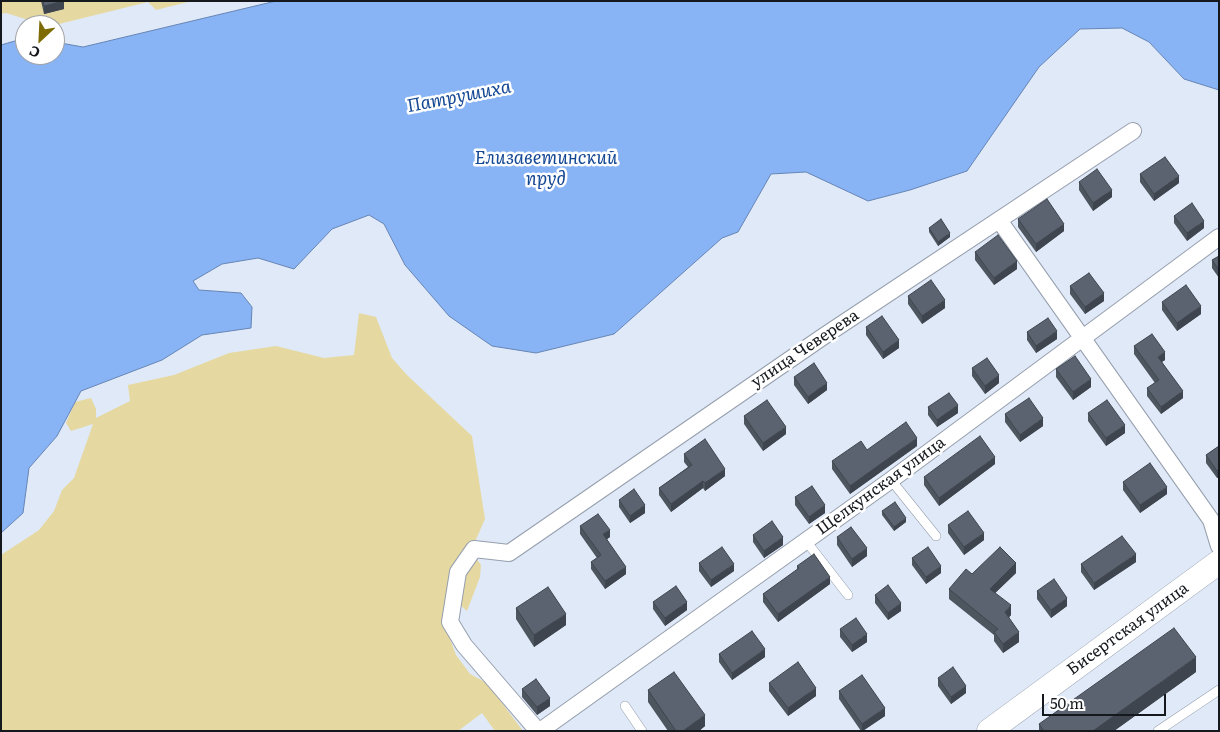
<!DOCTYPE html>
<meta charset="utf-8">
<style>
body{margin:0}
#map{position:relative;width:1220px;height:732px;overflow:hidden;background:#e0e9f8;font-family:Literata,serif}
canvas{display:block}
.frame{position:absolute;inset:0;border:2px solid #15191e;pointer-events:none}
.north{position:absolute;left:15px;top:15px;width:50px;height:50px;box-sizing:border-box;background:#fff;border:1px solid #a1a3a5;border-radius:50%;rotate:205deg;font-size:14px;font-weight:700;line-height:20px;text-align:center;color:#15191e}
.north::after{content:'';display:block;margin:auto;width:18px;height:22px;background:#7e6b04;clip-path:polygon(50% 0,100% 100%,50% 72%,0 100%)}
.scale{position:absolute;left:1042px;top:694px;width:124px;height:22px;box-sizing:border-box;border:2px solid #15191e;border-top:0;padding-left:6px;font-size:15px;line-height:18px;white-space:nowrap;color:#15191e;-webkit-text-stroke:4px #fff;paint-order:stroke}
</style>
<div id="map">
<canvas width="1220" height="732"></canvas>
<div class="frame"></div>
<div class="north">С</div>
<div class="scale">50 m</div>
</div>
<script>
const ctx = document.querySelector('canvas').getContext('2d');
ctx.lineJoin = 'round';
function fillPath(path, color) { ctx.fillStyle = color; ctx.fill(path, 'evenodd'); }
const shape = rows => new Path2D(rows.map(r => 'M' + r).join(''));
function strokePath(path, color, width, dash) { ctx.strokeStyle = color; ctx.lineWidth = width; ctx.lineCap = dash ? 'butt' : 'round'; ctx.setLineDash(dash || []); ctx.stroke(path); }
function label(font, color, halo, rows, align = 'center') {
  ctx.font = font + ' Literata,serif'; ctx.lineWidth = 5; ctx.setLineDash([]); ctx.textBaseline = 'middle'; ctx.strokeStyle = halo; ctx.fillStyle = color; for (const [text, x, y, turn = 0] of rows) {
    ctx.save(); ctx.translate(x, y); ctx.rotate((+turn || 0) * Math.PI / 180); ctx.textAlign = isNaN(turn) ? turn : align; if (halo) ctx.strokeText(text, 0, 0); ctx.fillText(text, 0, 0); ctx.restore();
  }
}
fillPath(shape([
 [1,1,192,1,156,10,148,2,55,25,45,25,6,13,1,14],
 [359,313,376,317,392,358,407,375,472,436,485,519,471,551,481,565,480,577,467,611,458,603,443,620,456,655,470,674,487,683,523,731,495,731,482,713,458,731,1,731,1,555,39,530,54,511,62,490,74,478,93,424,71,431,66,423,75,402,91,398,96,409,96,418,130,401,128,385,174,375,229,353,276,346,324,358,354,355]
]), '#e5d9a1');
const water = shape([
 [276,1,1219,1,1219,90,1184,79,1149,42,1122,28,1080,29,1039,67,967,171,910,190,868,201,806,172,771,174,738,232,722,238,614,334,536,353,492,346,449,316,405,265,384,224,369,215,332,229,294,269,258,258,222,264,193,281,199,290,241,293,252,307,251,328,202,335,162,360,81,391,57,436,29,468,23,513,1,533,1,45,25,38,25,55,55,55,55,42,83,47,276,1]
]);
fillPath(water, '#88b3f5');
strokePath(water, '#6685b4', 1);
const lane = shape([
 [891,480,936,536],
 [806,541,848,595],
 [625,706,642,731],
 [1158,731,1219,690]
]);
const street = shape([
 [999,220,1211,520,1219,546],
 [538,731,464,645,450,622,458,572,474,549,509,553,824,336,1133,131],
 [540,731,891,480,1219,237]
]);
const secondary = shape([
 [989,731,1219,562]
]);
strokePath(lane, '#969fad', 10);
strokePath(street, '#969fad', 18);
strokePath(secondary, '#969fad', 25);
strokePath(lane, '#fff', 9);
strokePath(street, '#fff', 16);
strokePath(secondary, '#fff', 24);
fillPath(shape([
 [41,1,64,1,64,9,44,14],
 [1140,174,1179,183,1154,201,1140,182],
 [1079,182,1112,197,1093,211,1079,190],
 [1174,216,1204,228,1187,241,1174,223],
 [1018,219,1064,231,1036,252,1018,227],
 [929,228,950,237,938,246,929,232],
 [975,252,1017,269,994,285,975,260],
 [1219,256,1219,278,1212,268,1212,260],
 [1070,286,1104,301,1085,314,1070,294],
 [908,296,945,308,922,324,908,304],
 [1162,302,1201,314,1177,331,1162,310],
 [866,327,899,348,883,359,866,335],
 [1027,332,1057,339,1036,353,1027,340],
 [1134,346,1165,360,1162,362,1183,398,1161,414,1147,396,1147,388,1155,383,1134,354],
 [972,368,999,383,985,394,972,376],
 [1056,369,1091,387,1073,400,1056,377],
 [794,377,827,390,808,404,794,385],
 [928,407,958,413,937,427,928,415],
 [1088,413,1125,433,1106,446,1088,421],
 [1005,414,1043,426,1020,442,1005,422],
 [744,416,786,434,763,451,744,424],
 [917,446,850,494,832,469,832,461,867,450],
 [1219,446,1219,477,1217,478,1206,463,1206,455],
 [684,454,725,476,705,491,703,488,671,512,659,495,659,488,688,467,684,462],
 [995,464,939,506,924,485,924,477],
 [1123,482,1167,494,1140,513,1123,490],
 [795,497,825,513,809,524,795,505],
 [619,500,645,513,630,523,619,507],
 [882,511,906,522,894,531,882,515],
 [948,525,984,540,964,555,948,533],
 [580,526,610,537,607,539,626,574,605,589,591,569,591,562,597,558,580,534],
 [753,535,783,545,764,558,753,542],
 [837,537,867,556,852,567,837,545],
 [912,558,941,573,926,584,912,565],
 [1136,562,1094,590,1081,572,1081,564],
 [699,563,734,571,711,587,699,571],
 [797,566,830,584,778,622,763,602,763,594,797,570],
 [1016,573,995,593,1011,615,1009,617,1019,642,1003,653,994,641,994,635,949,599,949,589,972,574],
 [1037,591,1067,606,1051,618,1037,599],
 [875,595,901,611,888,620,875,603],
 [653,602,687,610,665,626,653,609],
 [516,608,566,625,534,647,516,619],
 [840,629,867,642,852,652,840,637],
 [719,654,765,657,732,680,719,662],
 [1196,672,1114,731,1039,731,1039,724],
 [938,678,966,693,951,704,938,686],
 [769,683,816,696,788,716,769,691],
 [522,689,550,706,537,715,522,697],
 [648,690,705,726,699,731,668,731,648,702],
 [839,691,885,716,863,731,861,731,839,699]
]), '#4d555f');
fillPath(shape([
 [64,1,64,9,44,14,44,6],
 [1179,176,1179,183,1154,201,1154,194],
 [1112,190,1112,197,1093,211,1093,203],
 [1204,221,1204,228,1187,241,1187,233],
 [1064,224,1064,231,1036,252,1036,244],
 [950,233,950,237,938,246,938,242],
 [1017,261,1017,269,994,285,994,278],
 [1104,293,1104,301,1085,314,1085,307],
 [945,300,945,308,922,324,922,316],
 [1201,306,1201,314,1177,331,1177,323],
 [1057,331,1057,339,1036,353,1036,346],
 [899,340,899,348,883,359,883,352],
 [1165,352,1165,360,1158,364,1158,357],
 [999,375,999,383,985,394,985,386],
 [1091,379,1091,387,1073,400,1073,392],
 [827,383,827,390,808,404,808,397],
 [1183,391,1183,398,1161,414,1161,407],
 [958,405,958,413,937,427,937,420],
 [1043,418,1043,426,1020,442,1020,435],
 [1125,425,1125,433,1106,446,1106,438],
 [786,427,786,434,763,451,763,443],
 [917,438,917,446,850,494,850,486],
 [995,457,995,464,939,506,939,498],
 [725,469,725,476,705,491,705,483],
 [1219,469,1219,477,1217,478,1217,471],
 [703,481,703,488,671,512,671,504],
 [1167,487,1167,494,1140,513,1140,505],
 [645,505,645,513,630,523,630,516],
 [825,505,825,513,809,524,809,517],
 [906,518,906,522,894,531,894,527],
 [610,530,610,537,603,542,603,534],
 [984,533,984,540,964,555,964,547],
 [783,537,783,545,764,558,764,551],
 [867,548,867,556,852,567,852,559],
 [1136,554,1136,562,1094,590,1094,583],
 [1016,563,1016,573,990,598,990,589],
 [734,564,734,571,711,587,711,580],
 [941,566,941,573,926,584,926,577],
 [626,567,626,574,605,589,605,581],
 [830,577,830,584,778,622,778,614],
 [1067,598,1067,606,1051,618,1051,610],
 [687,602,687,610,665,626,665,618],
 [901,603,901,611,888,620,888,613],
 [1011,605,1011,615,1005,622,1005,612],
 [566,614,566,625,534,647,534,635],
 [1019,632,1019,642,1003,653,1003,644],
 [867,634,867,642,852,652,852,645],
 [765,649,765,657,732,680,732,673],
 [1196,657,1196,672,1114,731,1093,731],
 [966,686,966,693,951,704,951,697],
 [816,688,816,696,788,716,788,708],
 [550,698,550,706,537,715,537,707],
 [885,708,885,716,862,731,862,724],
 [705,715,705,726,699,731,683,731]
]), '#3f454e');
const building = shape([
 [43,1,64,1,44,6,43,1],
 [1165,157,1179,176,1154,194,1140,174,1165,157],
 [1097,169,1112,190,1093,203,1079,182,1097,169],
 [1047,199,1064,224,1036,244,1018,219,1047,199],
 [1192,203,1204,221,1187,233,1174,216,1192,203],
 [941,219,950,233,938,242,929,228,941,219],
 [998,235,1017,261,994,278,975,252,998,235],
 [1219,256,1219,270,1212,260,1219,256],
 [1089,273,1104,293,1085,307,1070,286,1089,273],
 [931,280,945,300,922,316,908,296,931,280],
 [1186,285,1201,306,1177,323,1162,302,1186,285],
 [882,316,899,340,883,352,866,327,882,316],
 [1048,318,1057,331,1036,346,1027,332,1048,318],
 [1152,334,1165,352,1158,357,1183,391,1161,407,1147,388,1159,380,1134,346,1152,334],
 [1075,356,1091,379,1073,392,1056,369,1075,356],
 [987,358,999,375,985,386,972,368,987,358],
 [814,363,827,383,808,397,794,377,814,363],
 [949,393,958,405,937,420,928,407,949,393],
 [1029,398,1043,418,1020,435,1005,414,1029,398],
 [767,400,786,427,763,443,744,416,767,400],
 [1107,400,1125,425,1106,438,1088,413,1107,400],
 [906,422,917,438,850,486,832,461,861,441,867,450,906,422],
 [980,436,995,457,939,498,924,477,980,436],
 [705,439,725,469,705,483,703,481,671,504,659,488,692,465,684,454,705,439],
 [1219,446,1219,469,1217,471,1206,455,1219,446],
 [1150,463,1167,487,1140,505,1123,482,1150,463],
 [812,486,825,505,809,517,795,497,812,486],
 [634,489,645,505,630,516,619,500,634,489],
 [895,502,906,518,894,527,882,511,895,502],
 [968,511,984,533,964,547,948,525,968,511],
 [598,514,610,530,603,534,626,567,605,581,591,562,601,555,580,526,598,514],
 [772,521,783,537,764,551,753,535,772,521],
 [851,527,867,548,852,559,837,537,851,527],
 [1122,536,1136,554,1094,583,1081,564,1122,536],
 [722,547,734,564,711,580,699,563,722,547],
 [928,547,941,566,926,577,912,558,928,547],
 [1000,547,1016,563,990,589,1011,605,1005,612,1019,632,1003,644,994,632,998,629,949,589,966,569,972,574,1000,547],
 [814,554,830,577,778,614,763,594,799,568,797,566,814,554],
 [1054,579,1067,598,1051,610,1037,591,1054,579],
 [888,585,901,603,888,613,875,595,888,585],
 [676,586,687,602,665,618,653,602,676,586],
 [548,587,566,614,534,635,516,608,548,587],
 [856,618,867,634,852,645,840,629,856,618],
 [1174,628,1196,657,1093,731,1044,731,1039,724,1174,628],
 [752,631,765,649,732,673,719,654,752,631],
 [798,662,816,688,788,708,769,683,798,662],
 [953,667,966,686,951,697,938,678,953,667],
 [674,672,705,715,683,731,676,731,648,690,674,672],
 [862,675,885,708,862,724,839,691,862,675],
 [536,679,550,698,537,707,522,689,536,679]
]);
fillPath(building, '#5a636f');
strokePath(building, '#3f454e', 1);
label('16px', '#15191e', '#fff', [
 ["улица Чеверева",805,349,-34],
 ["Щелкунская улица",881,486,-36],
 ["Бисертская улица",1128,629,-36]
]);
label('italic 18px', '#154894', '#fff', [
 ["Патрушиха",459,97,-11],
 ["Елизаветинский",546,159],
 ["пруд",546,180]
]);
</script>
